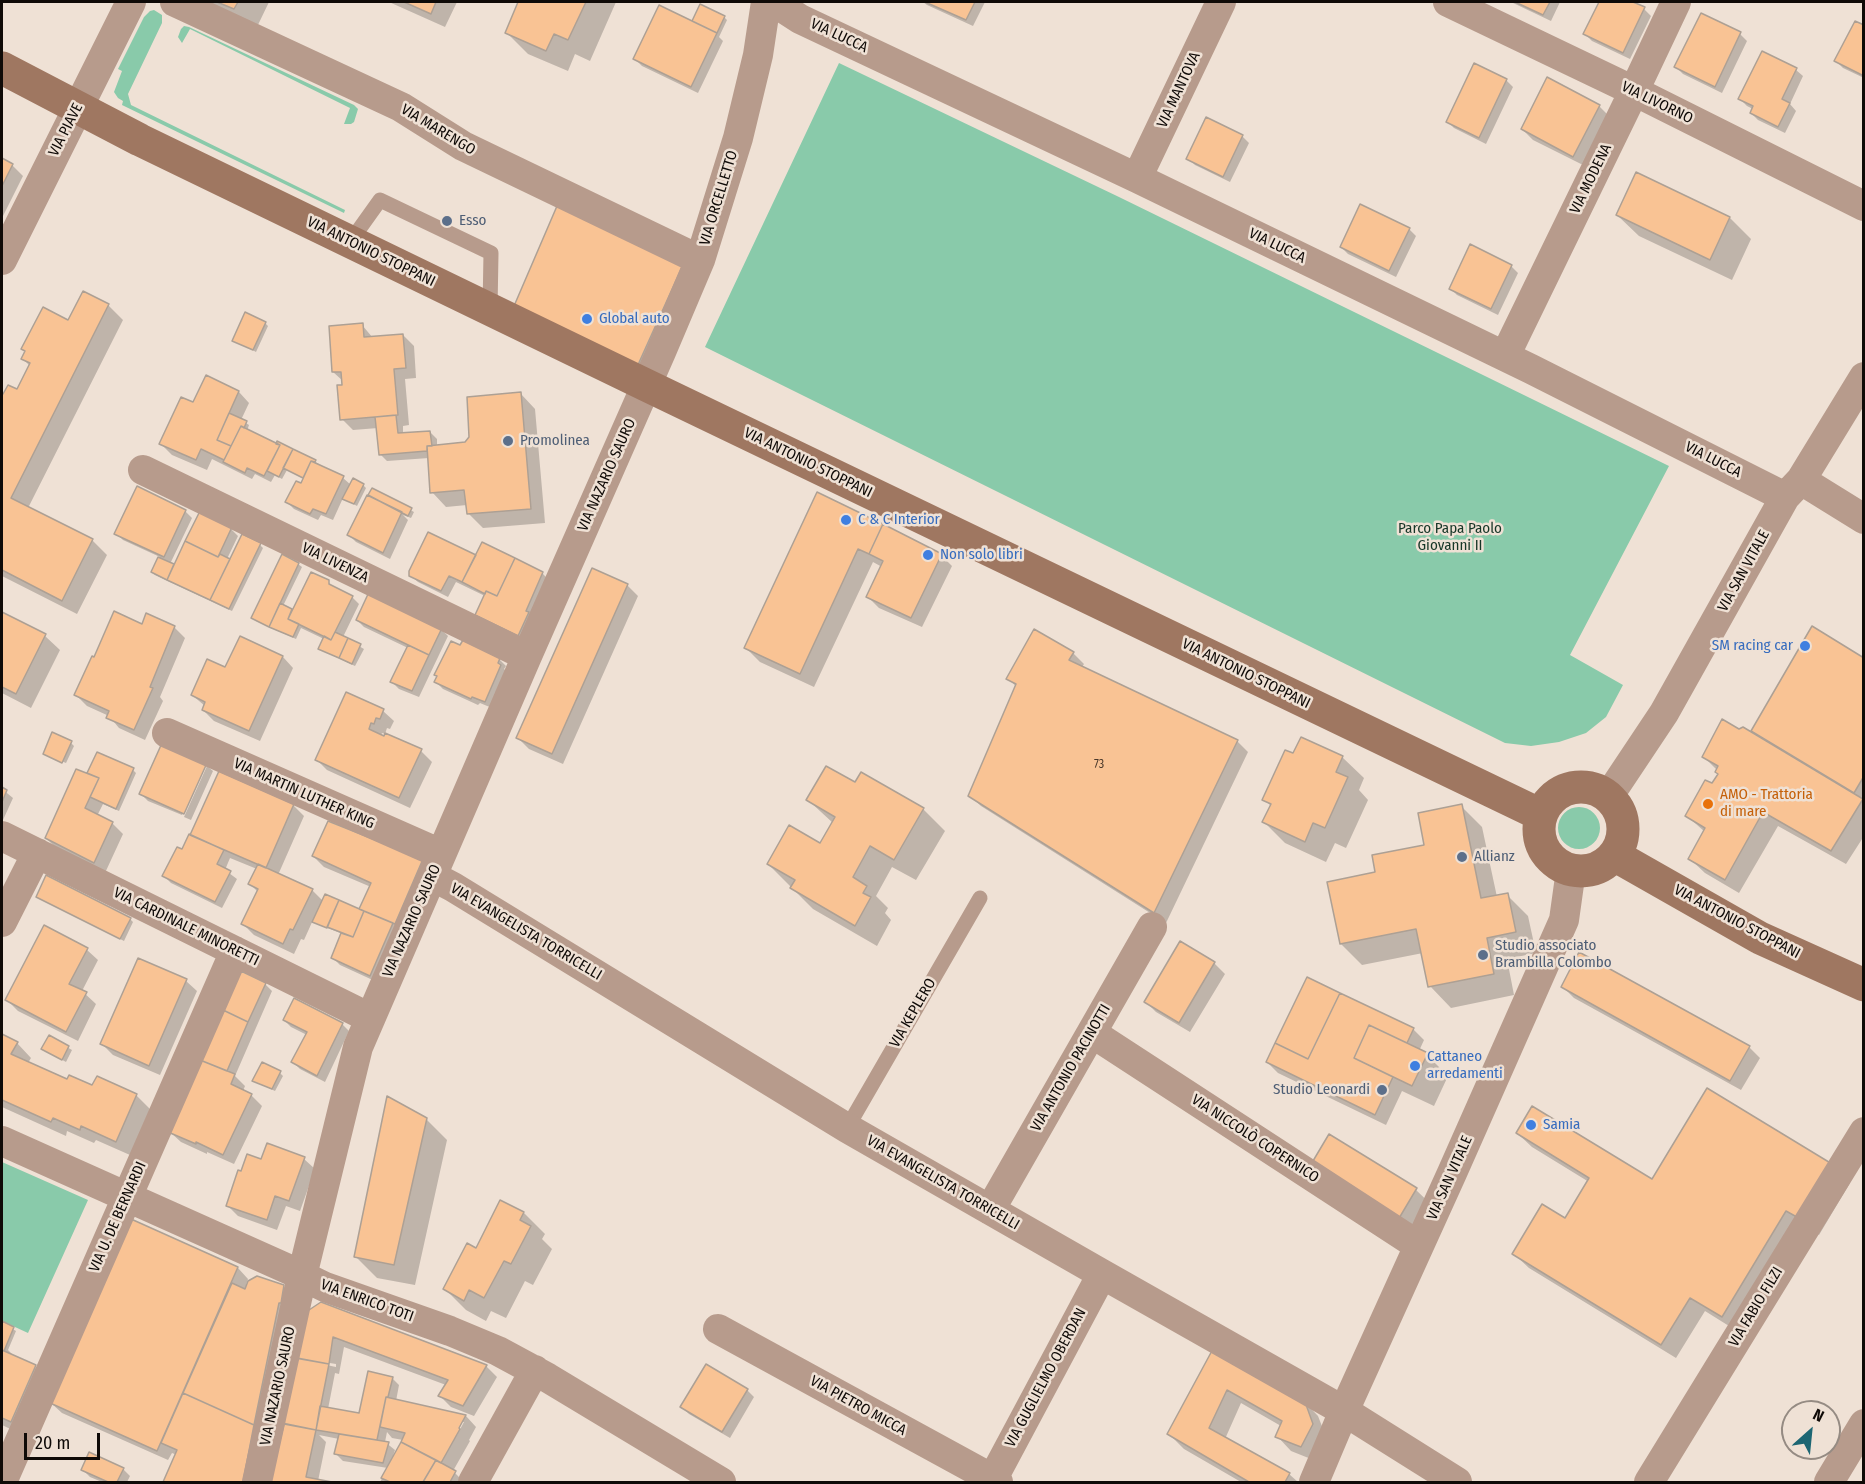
<!DOCTYPE html>
<meta charset="utf-8">
<style>
body{margin:0}
#map{position:relative;width:1865px;height:1484px;overflow:hidden;background:#efe1d5;font-family:"Fira Sans Condensed",sans-serif}
canvas{display:block}
.frame{position:absolute;inset:0;border:3px solid #0f0a07;pointer-events:none}
.north{position:absolute;left:1781px;top:1400px;width:60px;height:60px;box-sizing:border-box;background:#efe1d5;border:2px solid #958b83;border-radius:50%;rotate:27deg;font-size:16px;font-weight:700;line-height:24px;text-align:center;color:#0f0a07}
.north::after{content:'';display:block;margin:auto;width:21px;height:27px;background:#1d6673;clip-path:polygon(50% 0,100% 100%,50% 72%,0 100%)}
.scale{position:absolute;left:24px;top:1433px;width:76px;height:27px;box-sizing:border-box;border:3px solid #0f0a07;border-top:0;padding-left:8px;font-size:18px;line-height:21px;white-space:nowrap;color:#0f0a07;-webkit-text-stroke:4px #efe1d5;paint-order:stroke}
</style>
<div id="map">
<canvas width="1865" height="1484"></canvas>
<div class="frame"></div>
<div class="north">N</div>
<div class="scale">20 m</div>
</div>
<script>
const ctx = document.querySelector('canvas').getContext('2d');
ctx.lineJoin = 'round';
function fillPath(path, color) { ctx.fillStyle = color; ctx.fill(path, 'evenodd'); }
const shape = rows => new Path2D(rows.map(r => 'M' + r).join(''));
function strokePath(path, color, width, dash) { ctx.strokeStyle = color; ctx.lineWidth = width; ctx.lineCap = dash ? 'butt' : 'round'; ctx.setLineDash(dash || []); ctx.stroke(path); }
function label(font, color, halo, rows, align = 'center') {
  ctx.font = font + ' "Fira Sans Condensed",sans-serif'; ctx.lineWidth = 5; ctx.setLineDash([]); ctx.textBaseline = 'middle'; ctx.strokeStyle = halo; ctx.fillStyle = color; for (const [text, x, y, turn = 0] of rows) {
    ctx.save(); ctx.translate(x, y); ctx.rotate((+turn || 0) * Math.PI / 180); ctx.textAlign = isNaN(turn) ? turn : align; if (halo) ctx.strokeText(text, 0, 0); ctx.fillText(text, 0, 0); ctx.restore();
  }
}
fillPath(shape([
 [154,10,162,15,162,23,128,94,131,105,345,210,344,213,122,105,123,101,118,98,114,92,122,71,118,69,144,17,150,11],
 [184,26,189,27,354,105,358,109,354,122,351,124,344,124,350,108,190,29,182,43,178,37,181,29],
 [839,63,1119,197,1669,466,1570,655,1623,685,1606,717,1586,733,1559,742,1531,746,1505,743,705,347],
 '1558 828a21 21 0 1 1 42 0a21 21 0 1 1-42 0Z',
 [2,1162,88,1200,28,1333,2,1321]
]), '#89caaa');
fillPath(shape([
 [193,2,269,2,256,29],
 [389,2,457,2,445,27],
 [520,2,616,2,590,61,575,54,568,71,528,54,506,32],
 [923,2,985,2,973,26,927,5],
 [1511,2,1560,2,1551,21],
 [1600,2,1629,2,1644,9,1651,16,1630,59,1592,41,1585,34],
 [1702,15,1740,34,1747,41,1722,93,1683,74,1676,67],
 [724,17,727,20,719,37,723,41,698,93,642,66,635,59,692,23],
 [1864,27,1864,78,1843,68,1836,61],
 [1796,70,1803,76,1790,104,1796,111,1785,133,1758,120,1751,113,1753,109,1747,106,1740,99],
 [1506,80,1513,87,1486,144,1454,128,1447,121],
 [1599,106,1610,117,1585,166,1533,140,1522,129],
 [1242,136,1249,143,1230,182,1195,165,1188,158],
 [2,160,12,165,23,176,3,216],
 [1617,215,1730,218,1751,239,1732,280,1639,236],
 [1409,229,1416,236,1396,277,1348,254,1341,247],
 [682,266,652,381,528,328],
 [1511,266,1518,273,1498,315,1457,295,1450,288],
 [84,293,108,305,123,320,28,508,92,540,107,555,77,614,2,576,2,395,4,396,17,391,30,366,23,359,69,322],
 [265,323,268,326,256,352,234,340],
 [362,325,373,338,403,335,414,346,416,378,405,379,409,425,403,426,403,434,430,432,437,439,437,447,466,444,521,394,535,409,545,523,483,528,468,513,467,505,446,507,432,492,429,458,387,461,380,454,378,428,353,430,342,419,343,381,333,372],
 [207,377,239,392,249,403,241,420,249,425,247,431,280,448,312,460,343,478,351,485,363,485,366,488,357,506,343,498,333,520,321,515,318,520,294,509,287,502,301,485,304,479,287,470,282,479,275,475,271,482,255,474,252,479,212,459,207,470,172,455,161,444,194,404],
 [372,490,414,512,411,518,403,515,408,520,390,559,356,542,349,535],
 [817,494,941,555,952,566,922,627,879,608,868,597,882,567,873,562,814,687,760,662,745,647],
 [185,511,192,518,170,564,175,566,231,529,238,536,227,559,231,561,260,545,263,548,232,611,155,575,152,572,160,557,123,540,116,533],
 [482,544,543,574,550,581,525,642,483,622,485,596,456,582,448,597,418,582,410,575,476,557],
 [298,564,302,567,283,606,293,611,328,582,335,588,352,597,359,604,343,637,364,649,355,666,323,651,320,648,324,639,301,628,296,639,256,621,253,618],
 [627,585,638,596,563,764,529,749,518,738],
 [2,614,45,636,60,650,31,708,2,693],
 [357,620,441,629,448,636,419,697,399,689,392,682,408,648,364,627],
 [142,626,174,627,185,638,160,697,163,701,145,740,119,728,109,716,87,706,76,695,95,659],
 [1813,628,1864,660,1864,836,1846,864,1778,826,1739,893,1705,873,1690,859,1705,832,1687,816,1712,785,1719,774,1718,771,1704,757,1739,731,1752,733],
 [241,638,283,657,293,668,260,741,214,721,203,710,205,706,192,695,226,669],
 [1073,653,1084,664,1082,667,1237,741,1248,752,1166,923,981,806,970,796,1017,687,1008,679],
 [499,659,506,666,504,669,508,673,492,708,480,703,478,705,443,689,436,682],
 [383,711,394,721,390,729,387,728,385,734,382,733,381,736,421,751,432,762,410,808,327,770,316,759],
 [53,734,71,743,74,746,66,763,44,754],
 [1301,739,1342,757,1364,778,1359,790,1368,800,1346,848,1335,843,1326,862,1285,843,1264,822,1271,806,1264,799,1294,755],
 [204,765,182,815,148,801,141,794],
 [207,766,213,771,191,820,184,817],
 [133,770,136,773,119,811,103,804,97,816,112,823,123,834,105,873,57,849,46,838,93,777,88,773],
 [862,774,923,809,945,831,916,880,892,867,876,896,888,908,885,913,891,920,877,946,813,909,768,864,821,845,833,823,808,800,856,784],
 [2,789,13,798,3,820,2,819],
 [293,805,304,816,278,875,312,890,323,901,366,913,371,887,324,867,313,856,422,860,377,982,340,965,333,958,343,934,317,924,313,920,304,940,301,939,294,954,254,935,243,924,258,892,250,884,257,869,230,858,225,870,237,879,222,908,171,883,164,876,182,851],
 [1461,806,1482,827,1497,897,1507,895,1528,916,1536,953,1507,959,1514,995,1451,1008,1430,986,1423,953,1362,965,1341,944],
 [37,896,130,919,133,922,124,941],
 [87,950,98,960,82,991,96,1004,78,1041,18,1011,7,1000],
 [1214,963,1225,974,1190,1032,1156,1012,1146,1002],
 [186,981,197,991,160,1075,113,1055,102,1044],
 [265,984,272,991,235,1076,245,1086,243,1091,251,1095,262,1106,234,1164,207,1152,207,1154,181,1142,170,1132],
 [1563,987,1749,1047,1760,1058,1741,1090,1574,998],
 [1339,994,1413,1029,1424,1040,1419,1051,1427,1055,1448,1076,1434,1106,1402,1091,1386,1125,1278,1073,1267,1062],
 [284,1020,342,1024,349,1031,325,1082,300,1069,293,1062,307,1035,291,1027],
 [2,1035,17,1043,31,1058,28,1063,68,1081,136,1095,151,1110,130,1155,96,1140,94,1143,67,1131,66,1136,2,1107],
 [49,1037,72,1050,66,1062,43,1049],
 [280,1073,283,1076,275,1091,254,1081],
 [426,1119,447,1140,415,1285,377,1278,356,1257],
 [1517,1133,1653,1181,1836,1169,1850,1183,1819,1235,1801,1224,1737,1331,1705,1311,1676,1358,1529,1268,1514,1254,1566,1220,1589,1182,1532,1147],
 [1329,1137,1416,1190,1438,1211,1419,1240],
 [304,1159,315,1169,300,1211,286,1206,277,1230,238,1216,227,1205,242,1173,262,1161],
 [501,1202,524,1213,545,1234,542,1239,552,1249,533,1285,525,1281,506,1318,491,1311,486,1321,466,1310,445,1289,476,1250],
 [132,1221,238,1268,248,1279,246,1285,257,1277,283,1286,294,1297,255,1482,165,1482,177,1455,172,1453,168,1460,62,1413,51,1403],
 [307,1313,486,1366,497,1377,474,1416,451,1407,440,1396,446,1385,344,1347,339,1374,335,1373,328,1409,361,1415,392,1378,399,1385,396,1401,466,1416,476,1427,469,1440,470,1441,453,1471,462,1480,461,1482,380,1482,388,1468,343,1461,336,1454,339,1439,319,1435,326,1442,318,1481,324,1482,272,1482],
 [317,1361,336,1364,336,1367,317,1363],
 [461,1422,464,1422,457,1435,454,1434],
 [387,1432,392,1438,403,1440,393,1456,395,1450,385,1442],
 [2,1323,16,1331,8,1350,15,1357,35,1367,50,1381,25,1436,2,1425],
 [1214,1349,1303,1400,1318,1416,1327,1439,1316,1461,1291,1451,1277,1436,1281,1426,1241,1403,1225,1439,1289,1474,1298,1482,1241,1482,1184,1449,1169,1434],
 [747,1390,754,1397,730,1438,689,1414,682,1407],
 [123,1469,130,1476,127,1482,102,1482,90,1477,83,1470]
]), '#0003');
const building = shape([
 [217,2,238,2,234,9,217,2],
 [404,2,436,2,431,14,404,2],
 [518,2,586,2,568,40,554,34,546,51,505,33,518,2],
 [925,2,975,2,966,20,925,2],
 [1515,2,1550,2,1543,15,1515,2],
 [1599,2,1633,2,1645,7,1623,53,1583,34,1599,2],
 [700,4,725,16,717,33,692,21,700,4],
 [659,5,717,33,691,87,633,59,659,5],
 [1701,13,1741,32,1715,87,1674,67,1701,13],
 [1855,21,1864,25,1864,76,1834,61,1855,21],
 [1762,51,1797,68,1782,99,1790,103,1778,127,1750,113,1753,106,1738,99,1762,51],
 [1474,63,1507,79,1479,138,1446,122,1474,63],
 [1547,77,1600,105,1573,157,1521,129,1547,77],
 [1206,117,1243,135,1223,177,1186,159,1206,117],
 [2,158,13,164,2,186,2,158],
 [1636,172,1730,217,1710,260,1616,215,1636,172],
 [1360,204,1410,228,1389,271,1340,247,1360,204],
 [557,206,683,265,637,367,511,313,557,206],
 [1470,244,1512,265,1491,309,1449,289,1470,244],
 [83,291,109,304,11,498,93,539,62,601,2,570,2,393,3,394,8,385,17,389,30,363,21,359,25,351,21,349,43,307,68,320,83,291],
 [245,312,266,322,253,350,232,341,245,312],
 [363,323,364,337,403,334,406,368,394,369,398,415,340,420,337,385,342,385,341,372,332,372,329,326,363,323],
 [206,375,239,391,217,440,231,446,224,460,201,449,196,460,159,444,181,397,193,402,206,375],
 [521,392,531,509,467,514,464,490,430,493,427,446,465,442,469,437,467,397,521,392],
 [229,413,247,421,244,428,241,426,231,446,217,440,229,413],
 [396,415,398,433,430,431,432,446,427,446,427,451,379,455,375,417,396,415],
 [241,426,280,445,264,476,247,468,245,473,223,462,241,426],
 [277,441,293,449,279,477,267,471,280,445,276,444,277,441],
 [293,449,316,460,315,462,311,461,303,478,283,468,293,449],
 [311,461,344,476,326,514,313,509,310,514,285,502,296,481,301,483,311,461],
 [353,478,364,484,354,504,342,499,353,478],
 [137,486,186,510,164,557,114,534,137,486],
 [372,488,412,508,408,516,368,495,372,488],
 [817,492,883,524,869,554,858,549,800,674,744,648,817,492],
 [367,495,402,512,383,553,347,535,367,495],
 [200,511,232,527,218,557,185,541,200,511],
 [883,524,942,554,911,618,866,597,883,561,869,554,883,524],
 [428,532,476,555,462,582,449,576,441,591,409,576,409,571,428,532],
 [242,534,261,543,229,609,210,600,242,534],
 [185,541,218,557,220,554,230,559,210,600,167,580,185,541],
 [482,542,515,558,497,596,486,591,485,594,462,582,482,542],
 [282,554,299,563,269,627,251,618,282,554],
 [158,557,174,564,167,580,151,572,158,557],
 [515,558,543,572,526,611,529,612,518,636,475,615,486,591,497,596,515,558],
 [592,568,628,584,552,754,516,738,592,568],
 [311,572,329,580,329,584,353,596,331,640,288,619,311,572],
 [369,592,442,628,429,655,356,620,369,592],
 [280,603,292,609,288,619,299,624,293,637,269,627,280,603],
 [114,611,142,624,146,613,175,626,150,687,153,688,134,730,106,718,109,711,74,695,92,656,94,657,114,611],
 [2,612,46,634,16,694,2,687,2,612],
 [1812,626,1864,658,1864,776,1854,793,1751,731,1812,626],
 [1034,629,1074,652,1069,660,1238,740,1154,913,968,796,1016,684,1006,679,1034,629],
 [335,632,348,638,339,658,318,649,324,636,331,640,335,632],
 [240,636,283,656,249,731,202,710,205,702,191,695,207,659,225,667,240,636],
 [348,638,361,644,352,664,339,658,348,638],
 [463,640,500,658,498,663,501,665,485,702,472,697,471,699,434,682,437,676,434,675,451,641,460,645,463,640],
 [408,645,429,655,412,691,390,682,408,645],
 [346,692,384,709,380,719,376,718,374,724,371,723,369,729,384,736,385,733,422,749,399,798,315,760,346,692],
 [1722,719,1739,729,1743,727,1863,799,1831,851,1763,812,1725,880,1688,859,1705,828,1685,816,1705,780,1712,783,1718,774,1715,772,1718,766,1702,757,1722,719],
 [52,732,72,741,62,763,43,754,52,732],
 [1301,737,1343,756,1336,772,1348,777,1325,828,1313,823,1305,842,1262,822,1271,804,1262,800,1285,750,1293,753,1301,737],
 [162,743,207,763,184,814,139,794,162,743],
 [97,752,134,768,116,809,90,797,99,778,87,773,97,752],
 [826,766,855,782,861,772,924,808,894,860,870,846,853,877,867,886,863,893,871,897,855,926,790,888,795,880,767,864,789,825,820,843,835,817,806,800,826,766],
 [76,769,99,778,85,808,113,822,94,863,45,838,76,769],
 [219,771,294,804,266,868,190,835,219,771],
 [2,787,7,790,2,802,2,787],
 [1462,804,1481,898,1508,893,1516,932,1487,938,1494,974,1428,987,1416,929,1340,944,1327,882,1375,872,1372,855,1424,845,1418,813,1462,804],
 [328,821,423,859,395,924,359,909,371,883,312,856,328,821],
 [189,834,224,850,217,864,231,871,215,902,162,876,177,847,182,849,189,834],
 [258,864,313,889,293,930,290,929,283,944,241,924,258,889,248,884,258,864],
 [46,875,131,918,120,939,36,897,46,875],
 [325,894,339,900,327,928,312,922,325,894],
 [339,900,364,911,353,937,327,927,339,900],
 [364,911,393,923,370,976,331,958,341,933,353,937,364,911],
 [44,925,88,948,69,984,87,992,66,1032,5,1000,44,925],
 [1180,941,1215,962,1179,1023,1144,1002,1180,941],
 [1579,952,1750,1046,1730,1081,1561,987,1579,952],
 [138,958,187,979,149,1066,100,1044,138,958],
 [241,971,266,983,248,1022,223,1010,241,971],
 [1307,977,1340,993,1308,1059,1275,1043,1307,977],
 [1340,993,1414,1028,1407,1043,1369,1025,1354,1058,1393,1077,1375,1115,1266,1062,1275,1043,1308,1059,1340,993],
 [294,998,343,1023,317,1076,291,1062,307,1032,283,1020,294,998],
 [223,1010,248,1022,227,1071,200,1060,223,1010],
 [1369,1025,1428,1053,1412,1086,1354,1058,1369,1025],
 [2,1034,18,1042,11,1054,67,1079,69,1075,92,1085,97,1076,137,1094,116,1142,81,1126,80,1130,53,1118,51,1122,2,1100,2,1034],
 [49,1035,69,1046,62,1060,41,1049,49,1035],
 [200,1060,235,1074,231,1084,252,1094,223,1155,196,1142,196,1144,168,1132,200,1060],
 [262,1062,281,1071,272,1089,252,1081,262,1062],
 [1707,1088,1837,1167,1804,1221,1786,1211,1722,1317,1690,1298,1661,1345,1512,1254,1542,1204,1565,1218,1589,1178,1516,1133,1532,1106,1652,1179,1707,1088],
 [387,1096,427,1118,394,1265,354,1257,387,1096],
 [1329,1134,1417,1188,1398,1220,1310,1166,1329,1134],
 [267,1143,305,1157,289,1201,275,1196,267,1220,226,1206,238,1170,241,1171,247,1154,261,1159,267,1143],
 [500,1200,524,1212,520,1220,531,1226,511,1264,504,1261,484,1298,469,1290,464,1301,443,1289,467,1243,476,1248,500,1200],
 [131,1219,238,1267,157,1451,50,1403,131,1219],
 [257,1276,284,1285,281,1303,279,1303,254,1425,183,1393,232,1283,245,1289,248,1281,257,1276],
 [321,1302,487,1365,463,1406,438,1396,448,1380,333,1337,329,1364,297,1358,306,1312,321,1302],
 [2,1321,14,1327,4,1351,2,1350,2,1321],
 [1214,1347,1304,1399,1313,1424,1301,1447,1275,1437,1282,1421,1227,1390,1209,1428,1290,1473,1285,1482,1249,1482,1167,1434,1214,1347],
 [2,1350,36,1365,11,1422,2,1418,2,1350],
 [295,1358,329,1364,316,1430,282,1423,295,1358],
 [706,1364,748,1389,722,1432,680,1407,706,1364],
 [368,1371,393,1377,388,1397,386,1397,377,1440,316,1430,320,1406,359,1413,368,1371],
 [183,1393,254,1425,243,1482,163,1482,177,1450,161,1443,183,1393],
 [386,1397,466,1415,459,1428,460,1429,441,1463,401,1442,405,1433,380,1427,386,1397],
 [284,1424,316,1430,306,1477,332,1482,270,1482,284,1424],
 [339,1434,389,1442,383,1463,334,1454,339,1434],
 [401,1442,436,1460,423,1482,390,1482,381,1478,401,1442],
 [89,1452,124,1468,117,1482,108,1482,81,1470,89,1452],
 [436,1460,456,1471,450,1482,423,1482,436,1460]
]);
fillPath(building, '#f9c394');
strokePath(building, '#ada094', 1.5);
strokePath(shape([
 [350,242,380,200,491,253,490,310],
 [847,1128,980,898]
]), '#b79b8c', 15);
strokePath(shape([
 [175,2,401,107,463,146,700,260],
 [1448,2,1634,91,1864,206],
 [766,3,783,8,800,19,1137,178,1531,369,1785,497],
 [1137,178,1221,2],
 [2,260,131,2],
 [1505,356,1634,91,1676,2],
 [143,470,527,656],
 [1801,480,1864,519],
 [167,733,441,854],
 [1608,797,1664,713,1785,497,1801,480,1864,377],
 [2,836,370,1018],
 [432,876,453,887,847,1128,1102,1274,1344,1411,1457,1482],
 [2,922,37,853],
 [1092,1033,1419,1246],
 [2,1141,288,1269,325,1287,450,1331,498,1351,548,1378,721,1482],
 [990,1210,1152,927],
 [718,1329,998,1482],
 [2,1482,235,951],
 [257,1482,302,1276,358,1047,527,656,661,352,700,260,738,138,758,55,766,2],
 [473,1482,535,1370],
 [991,1482,1102,1274],
 [1314,1482,1344,1411,1452,1173,1564,920,1571,870],
 [1649,1482,1864,1132],
 [1829,1482,1864,1424]
]), '#b79b8c', 30);
strokePath(shape([
 [2,68,140,140,646,385,1541,815],
 '1539 829a42 42 0 1 1 84 0a42 42 0 1 1-84 0Z',
 [1614,855,1760,938,1864,985]
]), '#9f7761', 33);
for (const [x, y, r, color] of [
 [447,221,6,"#5c6f8a"],
 [587,319,6,"#3f7fe0"],
 [508,441,6,"#5c6f8a"],
 [846,520,6,"#3f7fe0"],
 [928,555,6,"#3f7fe0"],
 [1805,646,6,"#3f7fe0"],
 [1708,804,6,"#e8710a"],
 [1462,857,6,"#5c6f8a"],
 [1483,955,6,"#5c6f8a"],
 [1415,1066,6,"#3f7fe0"],
 [1382,1090,6,"#5c6f8a"],
 [1531,1125,6,"#3f7fe0"]
]) { const dot = new Path2D(); dot.arc(x, y, r, 0, 2 * Math.PI); ctx.fillStyle = color; ctx.fill(dot); strokePath(dot, '#efe1d5', 2); }
label('12px', '#4a382a', null, [
 ["73",1099,765]
]);
label('15px', '#0f0a07', '#efe1d5', [
 ["VIA LUCCA",839,36,25],
 ["VIA MANTOVA",1179,90,-65],
 ["VIA LIVORNO",1657,103,26],
 ["VIA PIAVE",66,130,-63],
 ["VIA MARENGO",438,130,31],
 ["VIA MODENA",1591,179,-64],
 ["VIA ORCELLETTO",719,198,-73],
 ["VIA LUCCA",1277,246,26],
 ["VIA ANTONIO STOPPANI",371,252,26],
 ["VIA LUCCA",1713,460,27],
 ["VIA ANTONIO STOPPANI",808,463,26],
 ["VIA NAZARIO SAURO",607,475,-66],
 ["VIA LIVENZA",335,563,26],
 ["VIA SAN VITALE",1744,571,-61],
 ["VIA ANTONIO STOPPANI",1246,674,26],
 ["VIA MARTIN LUTHER KING",304,794,24],
 ["VIA NAZARIO SAURO",412,921,-66],
 ["VIA ANTONIO STOPPANI",1737,922,28],
 ["VIA CARDINALE MINORETTI",186,927,26],
 ["VIA EVANGELISTA TORRICELLI",526,932,31],
 ["VIA KEPLERO",913,1013,-60],
 ["VIA ANTONIO PACINOTTI",1071,1068,-60],
 ["VIA NICCOLÒ COPERNICO",1255,1139,33],
 ["VIA SAN VITALE",1450,1178,-66],
 ["VIA EVANGELISTA TORRICELLI",943,1183,30],
 ["VIA U. DE BERNARDI",118,1217,-66],
 ["VIA ENRICO TOTI",367,1301,20],
 ["VIA FABIO FILZI",1756,1307,-59],
 ["VIA GUGLIELMO OBERDAN",1046,1378,-62],
 ["VIA NAZARIO SAURO",278,1386,-78],
 ["VIA PIETRO MICCA",858,1406,29]
]);
label('15px', '#4e5e75', '#efe1d5', [
 ["Esso",459,221],
 ["Promolinea",520,441],
 ["Allianz",1474,857],
 ["Studio associato",1495,946],
 ["Brambilla Colombo",1495,963],
 ["Studio Leonardi",1370,1090,"right"]
], 'left');
label('15px', '#366cbe', '#efe1d5', [
 ["Global auto",599,319],
 ["C & C Interior",858,520],
 ["Non solo libri",940,555],
 ["SM racing car",1793,646,"right"],
 ["Cattaneo",1427,1057],
 ["arredamenti",1427,1074],
 ["Samia",1543,1125]
], 'left');
label('15px', '#163627', '#efe1d5', [
 ["Parco Papa Paolo",1450,529],
 ["Giovanni II",1450,546]
]);
label('15px', '#c56008', '#efe1d5', [
 ["AMO - Trattoria",1720,795],
 ["di mare",1720,812]
], 'left');
</script>
